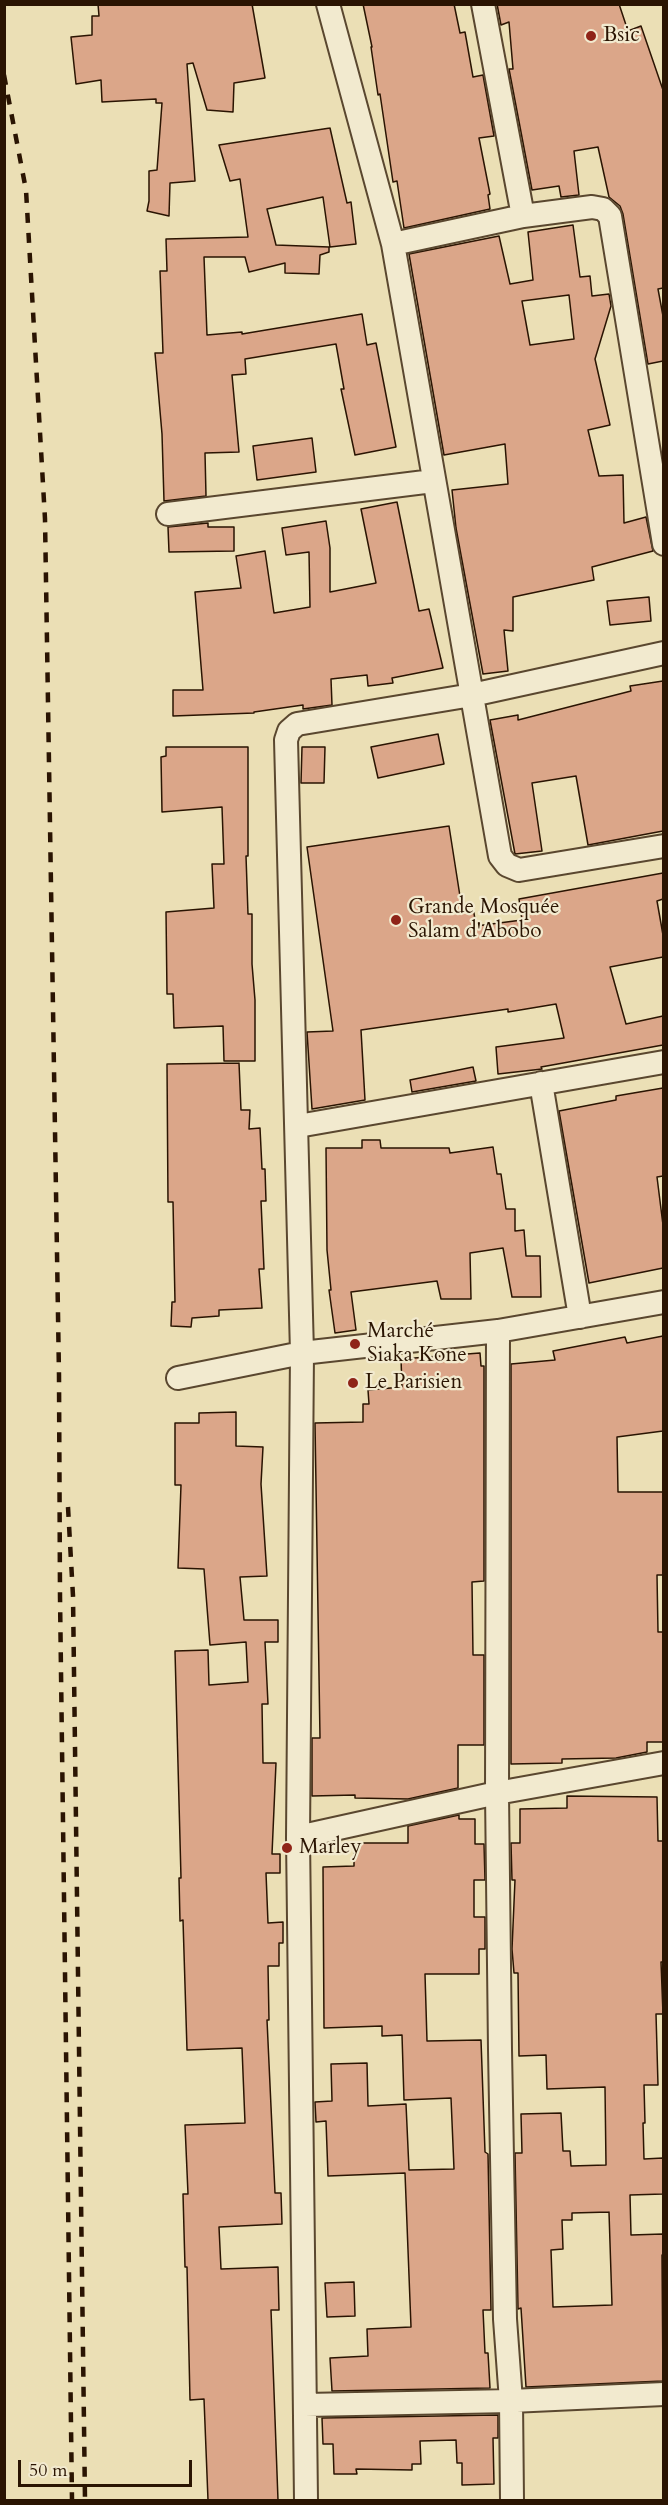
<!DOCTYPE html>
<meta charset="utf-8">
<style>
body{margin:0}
#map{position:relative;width:668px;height:2505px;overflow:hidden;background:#ebdfb5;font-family:Cardo,serif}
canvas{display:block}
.frame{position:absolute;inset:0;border:6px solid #2a1402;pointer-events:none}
.scale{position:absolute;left:18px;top:2460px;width:174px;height:27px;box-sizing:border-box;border:3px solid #2a1402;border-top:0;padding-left:8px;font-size:18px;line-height:21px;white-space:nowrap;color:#2a1402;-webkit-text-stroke:4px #f2eacf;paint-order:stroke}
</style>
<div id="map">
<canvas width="668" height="2505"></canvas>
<div class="frame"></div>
<div class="scale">50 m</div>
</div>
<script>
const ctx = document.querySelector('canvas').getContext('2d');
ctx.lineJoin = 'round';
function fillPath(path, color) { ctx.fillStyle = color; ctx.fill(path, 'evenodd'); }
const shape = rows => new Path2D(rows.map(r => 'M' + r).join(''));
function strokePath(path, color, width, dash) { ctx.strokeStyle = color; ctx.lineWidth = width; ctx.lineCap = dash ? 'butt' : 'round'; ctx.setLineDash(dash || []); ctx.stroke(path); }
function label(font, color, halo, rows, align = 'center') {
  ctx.font = font + ' Cardo,serif'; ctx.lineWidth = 4.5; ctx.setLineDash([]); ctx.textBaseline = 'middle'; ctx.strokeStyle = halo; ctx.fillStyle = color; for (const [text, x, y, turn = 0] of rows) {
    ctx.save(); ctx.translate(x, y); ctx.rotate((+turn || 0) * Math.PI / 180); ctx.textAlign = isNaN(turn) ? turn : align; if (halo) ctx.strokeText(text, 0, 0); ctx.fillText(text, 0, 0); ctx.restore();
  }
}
const building = shape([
 [98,4,252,4,265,78,234,83,233,112,207,110,193,63,187,64,195,181,170,183,169,216,147,211,149,201,149,171,157,170,162,103,156,103,156,99,102,102,101,80,76,84,71,37,92,35,92,16,99,16,98,4],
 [363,4,454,4,460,33,465,32,473,77,483,75,494,136,479,138,490,194,488,195,490,209,404,228,397,181,393,182,380,94,378,95,371,47,372,47,363,4],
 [497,4,619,4,628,31,641,26,663,90,663,288,658,289,663,316,663,361,648,364,623,214,620,206,609,197,598,147,574,151,579,195,561,197,559,186,532,190,509,69,513,69,509,22,501,25,497,4],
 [330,128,347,203,351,202,356,244,330,247,323,197,267,209,276,245,329,247,329,252,320,255,319,274,285,273,285,263,249,272,245,257,204,257,207,335,242,332,242,334,362,314,367,345,376,343,396,447,355,455,341,389,344,389,336,344,245,359,246,374,232,375,239,452,205,453,206,496,164,501,162,434,155,353,163,353,160,271,167,271,166,239,248,237,240,179,230,181,219,145,330,128],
 [573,225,580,277,590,276,592,296,609,294,611,306,595,359,610,425,588,430,599,476,623,475,624,523,646,517,653,551,592,567,594,580,513,597,513,631,504,630,508,671,483,674,456,528,452,490,508,484,505,444,444,455,409,254,499,236,510,284,533,280,528,232,573,225],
 [569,295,574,339,530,345,522,301,569,295],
 [312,438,316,472,257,480,253,446,312,438],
 [397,502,419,611,429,609,443,668,392,678,393,683,368,686,367,675,331,679,332,705,303,709,303,705,254,712,254,713,173,716,173,690,203,690,195,592,241,588,236,556,265,551,274,613,310,607,309,552,286,555,282,528,326,521,330,548,330,592,376,583,361,509,397,502],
 [208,523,208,527,234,527,234,551,169,552,168,527,208,523],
 [649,597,651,621,610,625,607,601,649,597],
 [663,681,663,831,588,845,576,776,532,783,542,851,515,854,490,720,518,715,518,720,631,691,630,686,663,681],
 [438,734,444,764,378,778,371,747,438,734],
 [166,747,248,747,248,856,246,856,248,914,252,914,252,964,255,1000,255,1061,224,1061,223,1026,174,1028,173,994,167,994,166,912,214,908,212,864,224,864,222,807,162,812,161,757,166,756,166,747],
 [302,747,325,747,324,783,301,783,302,747],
 [449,826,462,909,473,907,476,926,522,920,519,899,663,873,663,899,657,901,663,935,663,957,610,967,626,1024,663,1016,663,1045,541,1067,542,1069,498,1074,496,1047,564,1038,556,1004,508,1012,508,1009,361,1030,365,1100,312,1109,307,1032,333,1031,307,847,449,826],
 [239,1063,241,1110,250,1110,249,1129,260,1128,262,1169,265,1169,266,1201,261,1201,264,1269,259,1269,262,1308,219,1310,219,1316,192,1318,191,1327,171,1326,172,1302,175,1302,173,1202,168,1202,167,1064,239,1063],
 [473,1067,476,1081,412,1092,410,1080,473,1067],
 [663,1088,663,1176,657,1177,663,1225,663,1268,589,1283,559,1111,616,1100,616,1096,663,1088],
 [362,1140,380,1140,381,1148,449,1148,450,1153,493,1147,497,1174,501,1174,506,1209,515,1209,515,1231,524,1230,526,1256,540,1256,541,1297,512,1297,503,1248,470,1253,471,1299,441,1299,437,1281,351,1292,356,1330,335,1333,329,1290,331,1290,327,1250,326,1148,362,1148,362,1140],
 [663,1336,663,1431,617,1437,618,1492,663,1492,663,1575,657,1575,658,1632,663,1632,663,1742,647,1742,647,1752,616,1758,562,1759,562,1763,511,1764,511,1364,555,1360,553,1351,625,1337,627,1343,663,1336],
 [480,1353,481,1366,484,1366,484,1581,472,1582,473,1655,484,1655,484,1745,458,1745,458,1788,408,1799,355,1798,355,1795,312,1796,312,1738,320,1738,315,1423,363,1422,363,1404,369,1404,368,1390,402,1387,401,1359,480,1353],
 [236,1412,236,1446,263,1447,261,1484,267,1576,240,1577,244,1620,278,1620,278,1642,265,1642,268,1704,262,1704,263,1763,276,1763,272,1854,280,1854,280,1873,266,1873,268,1923,283,1922,283,1943,279,1943,279,1966,268,1966,269,2020,267,2020,275,2193,281,2193,282,2224,219,2227,221,2269,278,2267,279,2310,271,2310,278,2500,208,2500,204,2399,190,2400,187,2267,185,2267,183,2194,188,2194,185,2125,245,2123,242,2048,187,2050,183,1920,180,1921,179,1878,181,1878,175,1651,208,1650,209,1685,248,1682,246,1642,210,1645,204,1569,178,1568,181,1485,175,1485,175,1423,199,1423,199,1413,236,1412],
 [567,1796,657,1797,658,1841,663,1841,663,1962,661,1962,663,2014,656,2014,658,2085,644,2085,645,2123,643,2123,644,2159,663,2158,663,2194,630,2195,631,2235,663,2234,663,2255,662,2255,663,2381,526,2387,521,2308,518,2309,515,2153,522,2153,521,2114,561,2113,563,2151,570,2151,571,2166,606,2165,605,2087,547,2089,546,2055,519,2056,518,1973,514,1973,512,1949,515,1880,512,1880,511,1843,520,1843,520,1809,567,1808,567,1796],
 [609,2212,612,2305,553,2307,551,2250,563,2249,562,2220,572,2220,572,2213,609,2212],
 [459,1815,459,1819,475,1819,475,1844,484,1844,485,1880,474,1880,474,1917,485,1917,485,1949,479,1949,479,1974,425,1974,427,2041,481,2040,485,2152,488,2154,491,2310,483,2310,485,2353,488,2353,490,2388,332,2391,330,2358,368,2356,367,2329,411,2327,405,2173,328,2176,326,2121,316,2122,315,2102,332,2101,331,2064,367,2063,368,2106,406,2104,409,2170,454,2169,451,2098,404,2100,402,2035,382,2036,382,2026,324,2028,323,1867,354,1866,354,1843,408,1843,408,1826,459,1815],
 [354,2282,355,2316,327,2317,325,2283,354,2282],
 [498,2415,498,2438,493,2438,494,2484,462,2485,462,2463,457,2463,456,2440,420,2441,421,2464,412,2464,412,2470,356,2469,357,2474,334,2474,333,2444,323,2444,322,2418,498,2415]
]);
fillPath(building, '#dba689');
strokePath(building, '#2a1402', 1.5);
const minor = shape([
 [328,4,393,244,500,856,507,865,519,870,664,846],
 [483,4,523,216],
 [393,244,523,216,592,207,603,209,610,216,664,544],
 [168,514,433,481],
 [541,1083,580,1317],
 [298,1126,664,1062],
 [498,1331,497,1793,500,2050,505,2319,511,2401,512,2500],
 [178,1378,302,1353,498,1331,664,1302],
 [298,1837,497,1793,664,1763],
 [305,2405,511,2401,664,2394],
 [306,2500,298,1837,302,1353,286,740,289,731,297,724,472,695,664,653]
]);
strokePath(minor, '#5a472f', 26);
strokePath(minor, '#f2eacf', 22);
strokePath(shape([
 [4,75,26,190,45,519,59,1375,60,1596,72,2500],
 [68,1507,73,1596,85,2500]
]), '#2a1402', 4.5, [10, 10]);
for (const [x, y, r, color] of [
 [591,36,6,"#8f2418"],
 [396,920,6,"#8f2418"],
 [355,1344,6,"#8f2418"],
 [353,1383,6,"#8f2418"],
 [287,1848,6,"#8f2418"]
]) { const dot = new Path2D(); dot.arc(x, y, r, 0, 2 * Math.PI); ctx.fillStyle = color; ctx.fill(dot); strokePath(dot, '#f2eacf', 2); }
label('21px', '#2a1402', '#f2eacf', [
 ["Bsic",603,36],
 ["Grande Mosquée",408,908],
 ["Salam d'Abobo",408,932],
 ["Marché",367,1332],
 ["Siaka Kone",367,1356],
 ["Le Parisien",365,1383],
 ["Marley",299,1848]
], 'left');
</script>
